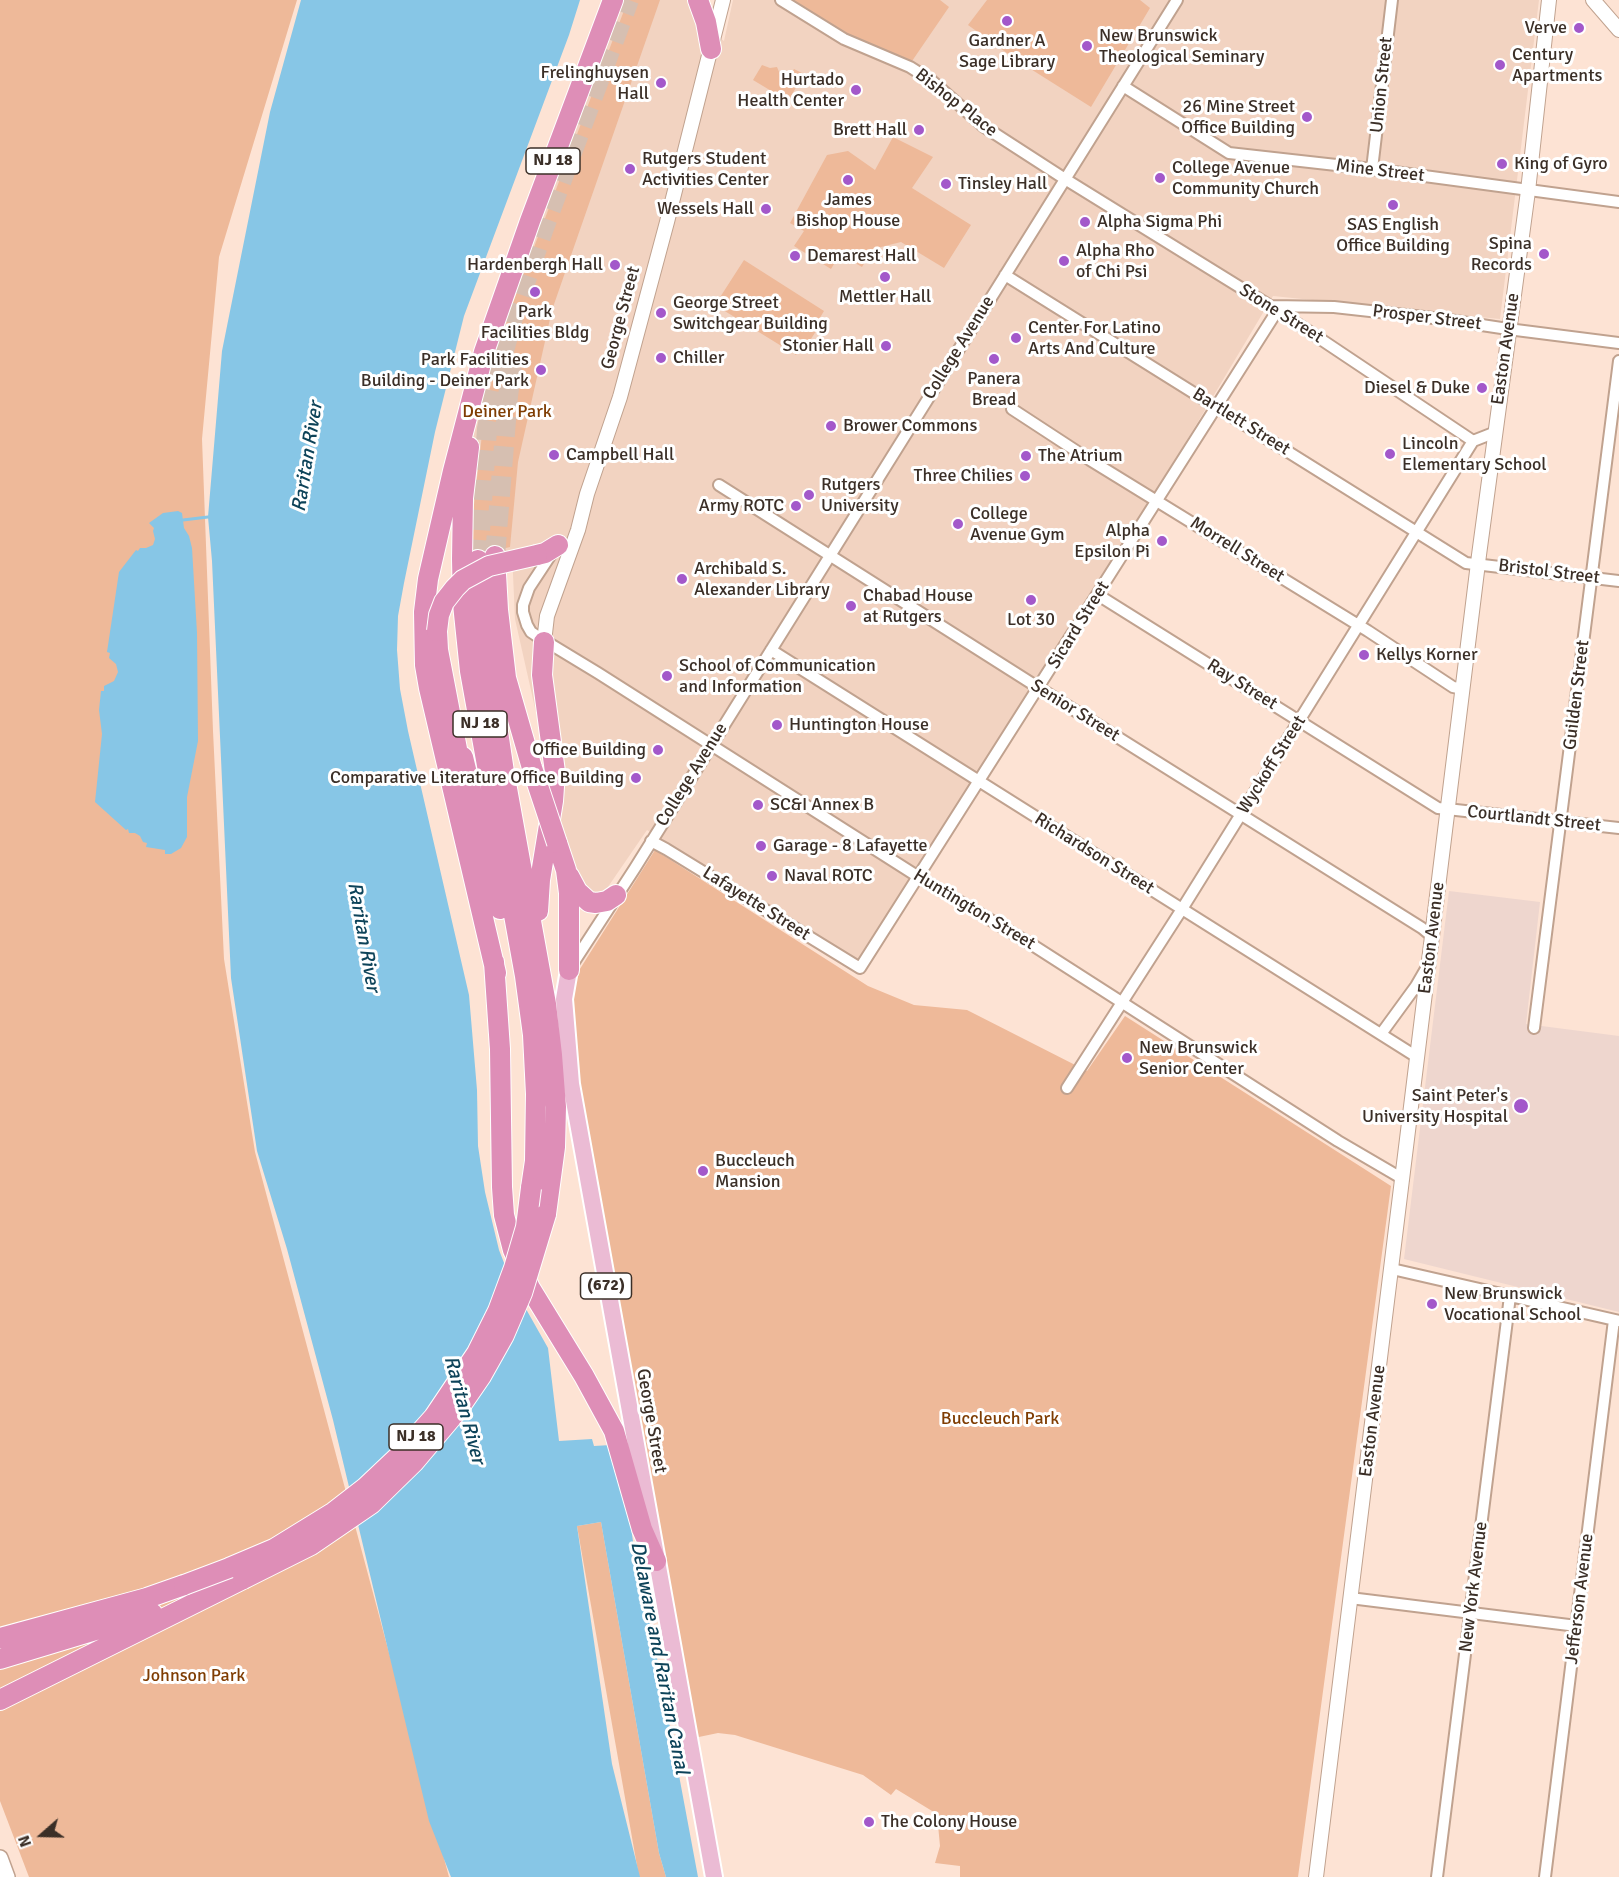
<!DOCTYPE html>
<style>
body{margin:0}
#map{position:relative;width:1619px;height:1877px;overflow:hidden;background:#fde3d4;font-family:Signika,sans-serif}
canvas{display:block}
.north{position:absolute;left:12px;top:1805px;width:60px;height:60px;-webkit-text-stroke:4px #fff;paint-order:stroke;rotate:250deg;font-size:16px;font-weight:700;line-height:24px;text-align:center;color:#3b2f27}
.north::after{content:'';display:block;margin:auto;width:21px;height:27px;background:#3b2f27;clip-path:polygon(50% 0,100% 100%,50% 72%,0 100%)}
</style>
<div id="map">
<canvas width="1619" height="1877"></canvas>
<div class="north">N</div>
</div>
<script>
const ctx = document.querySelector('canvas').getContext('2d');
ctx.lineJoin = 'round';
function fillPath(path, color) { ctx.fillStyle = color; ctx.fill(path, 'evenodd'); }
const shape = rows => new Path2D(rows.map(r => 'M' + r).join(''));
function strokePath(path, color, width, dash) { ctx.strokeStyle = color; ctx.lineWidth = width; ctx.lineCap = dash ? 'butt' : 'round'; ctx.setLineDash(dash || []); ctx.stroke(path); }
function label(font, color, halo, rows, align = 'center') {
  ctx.font = font + ' Signika,sans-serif'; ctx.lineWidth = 6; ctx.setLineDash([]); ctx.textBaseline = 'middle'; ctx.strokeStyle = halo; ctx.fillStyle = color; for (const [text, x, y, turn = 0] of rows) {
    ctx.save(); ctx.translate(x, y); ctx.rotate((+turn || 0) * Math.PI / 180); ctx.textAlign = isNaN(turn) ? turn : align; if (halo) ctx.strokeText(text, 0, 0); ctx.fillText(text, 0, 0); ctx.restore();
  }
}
fillPath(shape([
 [614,0,691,0,702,26,724,41,733,0,1539,0,1500,319,1273,296,1039,688,867,967,647,830,599,900,572,873,515,619,512,552,461,564,472,424,499,316]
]), '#f2d3c1');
fillPath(shape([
 [1449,891,1540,902,1526,1024,1619,1036,1619,1312,1404,1259]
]), '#eed6ce');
fillPath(shape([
 [0,0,297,0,219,257,202,439,213,731,224,959,255,1152,449,1877,29,1877,0,1801],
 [628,0,660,0,552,310,518,462,510,547,468,557,485,408,509,313],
 [792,0,940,0,949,7,910,64,845,33],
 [987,0,1140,0,1150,8,1091,107,1018,61,968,25],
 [762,65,770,68,777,67,782,79,790,75,794,69,804,74,788,101,753,80],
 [893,137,933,157,912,188,971,225,944,268,901,242,873,249,862,267,840,254,831,269,794,246,804,231,790,223,827,155,848,151,875,170],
 [744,260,824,311,815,326,818,328,809,342,806,340,796,355,715,305],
 [655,850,868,986,914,1005,967,1010,1087,1071,1125,1016,1391,1186,1298,1877,960,1877,960,1866,935,1863,940,1846,937,1814,896,1789,891,1795,863,1775,735,1735,718,1733,694,1738,576,1078,571,1025,572,993,578,972],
 [601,1522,659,1853,666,1877,639,1877,577,1526]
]), '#eeb999');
fillPath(shape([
 [301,0,580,0,569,35,464,316,435,432,404,583,398,616,397,650,400,689,408,731,469,995,477,1090,478,1146,485,1192,499,1250,513,1286,548,1348,559,1441,592,1439,594,1446,611,1445,633,1521,631,1527,635,1556,655,1647,698,1877,666,1877,659,1853,601,1522,577,1526,612,1764,640,1877,451,1877,429,1821,333,1420,287,1249,257,1151,231,978,212,561,208,517,222,351,270,112],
 [178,511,182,513,184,528,189,536,192,548,197,633,198,741,187,797,187,837,181,848,171,854,165,854,165,850,146,847,147,843,143,842,140,836,135,833,129,833,128,829,126,830,95,802,102,734,99,710,101,691,104,691,104,686,114,681,118,672,116,664,109,658,110,653,107,652,119,572,136,550,138,551,140,548,146,548,153,545,155,539,153,531,154,528,149,523,163,513]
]), '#87c6e6');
strokePath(shape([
 [183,520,208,517]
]), '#87c6e6', 3);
strokePath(shape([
 [495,556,508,396,512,367],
 [478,560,487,429,498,373,513,318,544,228,629,0]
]), '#d6bfb1', 20, [20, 10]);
const minor = shape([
 [781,0,844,39,910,67,932,81,983,126,1065,179,1280,312,1473,441,1496,432],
 [1123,86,1229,153,1372,169,1619,202],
 [1372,169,1392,0],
 [1005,275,1466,563,1619,581],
 [1271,306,1334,307,1442,319,1508,329,1619,343],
 [1012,409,1090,460,1368,631,1453,687,1463,689],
 [719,485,1039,688,1422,928,1433,937],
 [552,553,529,588,523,605,523,612,527,625,531,632,537,636,598,673,917,876,1034,946,1338,1141,1403,1179],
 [1098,595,1438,808,1619,828],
 [771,650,1417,1057],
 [651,841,666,849,860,968,1277,311],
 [572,965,635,868,1177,0],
 [1534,1028,1619,361],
 [1381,1034,1416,986,1427,967],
 [1067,1088,1182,909,1473,441],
 [1392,1269,1619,1321],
 [1350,1598,1577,1626],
 [1437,1877,1510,1296],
 [1545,1877,1614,1320]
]);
const tertiary = shape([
 [1593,0,1619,30],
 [544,642,547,616,578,530,587,494,620,397,667,222,723,0],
 [1316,1877,1479,555,1528,191,1549,0]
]);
const secondary = shape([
 [0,1858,7,1877]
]);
const primary = shape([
 [569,970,564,999,571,1084,714,1877]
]);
const motorway = shape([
 [698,0,706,22,711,49],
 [469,447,463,498,462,559,463,604,470,671,525,976,533,1035,536,1094,535,1161,531,1188],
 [537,555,545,553,558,545],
 [495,556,498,610,506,678,532,768],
 [478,560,481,614,487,658,504,772,546,1004,552,1055,556,1107,555,1147,546,1214],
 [437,631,438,650,461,770],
 [463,757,500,909],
 [557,843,566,870,569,893,569,970],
 [569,876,577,891,589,902,596,903,607,901,616,895],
 [538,911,540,880,553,801,555,772,542,675,544,642],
 [494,962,500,1049,502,1187,504,1215,513,1250,530,1288,584,1376,614,1431,642,1529,656,1561],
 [496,973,429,688,425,665,424,612,428,579,453,471,484,352,530,221,613,0],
 [0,1638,147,1598,184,1585],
 [0,1659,152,1613],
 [0,1700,243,1579]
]);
strokePath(minor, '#c0a28f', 14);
strokePath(tertiary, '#c0a28f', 16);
strokePath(secondary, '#c0a28f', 18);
strokePath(primary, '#fff', 20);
strokePath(motorway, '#fff', 22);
strokePath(minor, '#fff', 10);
strokePath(tertiary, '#fff', 14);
strokePath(secondary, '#fff', 15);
strokePath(primary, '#ebbbd4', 16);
strokePath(motorway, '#de8eb7', 20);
const motorwayBridge = shape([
 [437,631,439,615,444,602,455,588,463,580,489,566,537,555],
 [532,768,557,843],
 [243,1579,311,1545,371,1504,414,1462,457,1411,481,1376,504,1335,522,1293,546,1214],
 [184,1585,229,1568,274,1549,334,1512,365,1488,401,1454,434,1417,477,1353,498,1311,514,1268,526,1227,531,1188]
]);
strokePath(motorwayBridge, '#fff', 22, []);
strokePath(motorwayBridge, '#de8eb7', 20);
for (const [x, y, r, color] of [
 [1007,21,6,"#a358ca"],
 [1579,28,6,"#a358ca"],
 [1087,46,6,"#a358ca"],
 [1500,65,6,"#a358ca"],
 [661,83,6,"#a358ca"],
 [856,90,6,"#a358ca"],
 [1307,117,6,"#a358ca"],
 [919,130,6,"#a358ca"],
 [1502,164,6,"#a358ca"],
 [630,169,6,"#a358ca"],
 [1160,178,6,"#a358ca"],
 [848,180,6,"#a358ca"],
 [946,184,6,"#a358ca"],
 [1393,205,6,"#a358ca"],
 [766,209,6,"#a358ca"],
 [1085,222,6,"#a358ca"],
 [1544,254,6,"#a358ca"],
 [795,256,6,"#a358ca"],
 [1064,261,6,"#a358ca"],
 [615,265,6,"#a358ca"],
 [885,277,6,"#a358ca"],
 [535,292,6,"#a358ca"],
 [661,313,6,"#a358ca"],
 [1016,338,6,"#a358ca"],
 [886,346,6,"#a358ca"],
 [661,358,6,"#a358ca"],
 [994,359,6,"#a358ca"],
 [541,370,6,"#a358ca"],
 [1482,388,6,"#a358ca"],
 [831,426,6,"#a358ca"],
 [1390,454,6,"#a358ca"],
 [554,455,6,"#a358ca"],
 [1026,456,6,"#a358ca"],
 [1025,476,6,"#a358ca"],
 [809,495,6,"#a358ca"],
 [796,506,6,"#a358ca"],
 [958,524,6,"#a358ca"],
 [1162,541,6,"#a358ca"],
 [682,579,6,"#a358ca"],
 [1031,600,6,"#a358ca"],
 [851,606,6,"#a358ca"],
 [1364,655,6,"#a358ca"],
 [667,676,6,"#a358ca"],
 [777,725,6,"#a358ca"],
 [658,750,6,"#a358ca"],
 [636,778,6,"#a358ca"],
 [758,805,6,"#a358ca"],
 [761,846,6,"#a358ca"],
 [772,876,6,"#a358ca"],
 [1127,1058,6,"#a358ca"],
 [1521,1106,8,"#a358ca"],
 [703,1171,6,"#a358ca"],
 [1432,1304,6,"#a358ca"],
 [869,1822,6,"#a358ca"]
]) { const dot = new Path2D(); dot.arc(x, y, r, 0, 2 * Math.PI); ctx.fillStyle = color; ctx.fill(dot); strokePath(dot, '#fff', 2); }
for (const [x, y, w] of [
 [553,161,54],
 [480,724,54],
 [606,1286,51],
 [416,1437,54]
]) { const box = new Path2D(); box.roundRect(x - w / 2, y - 13, w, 26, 4.5); ctx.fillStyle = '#fff'; ctx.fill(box); strokePath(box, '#3b2f27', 1.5); }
label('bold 16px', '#3b2f27', null, [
 ["NJ 18",553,161],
 ["NJ 18",480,724],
 ["(672)",606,1286],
 ["NJ 18",416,1437]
]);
label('18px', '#3b2f27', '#fff', [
 ["Verve",1567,28,"right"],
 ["New Brunswick",1099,36],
 ["Theological Seminary",1099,57],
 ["Gardner A",1007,41,"center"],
 ["Sage Library",1007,62,"center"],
 ["Century",1512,55],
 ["Apartments",1512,76],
 ["Frelinghuysen",649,73,"right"],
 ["Hall",649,94,"right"],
 ["Hurtado",844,80,"right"],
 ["Health Center",844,101,"right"],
 ["26 Mine Street",1295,107,"right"],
 ["Office Building",1295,128,"right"],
 ["Brett Hall",907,130,"right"],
 ["Rutgers Student",642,159],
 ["Activities Center",642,180],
 ["King of Gyro",1514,164],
 ["College Avenue",1172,168],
 ["Community Church",1172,189],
 ["Tinsley Hall",958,184],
 ["James",848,200,"center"],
 ["Bishop House",848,221,"center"],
 ["Wessels Hall",754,209,"right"],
 ["Alpha Sigma Phi",1097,222],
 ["SAS English",1393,225,"center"],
 ["Office Building",1393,246,"center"],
 ["Spina",1532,244,"right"],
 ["Records",1532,265,"right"],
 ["Alpha Rho",1076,251],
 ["of Chi Psi",1076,272],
 ["Demarest Hall",807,256],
 ["Hardenbergh Hall",603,265,"right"],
 ["Mettler Hall",885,297,"center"],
 ["George Street",673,303],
 ["Switchgear Building",673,324],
 ["Park",535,312,"center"],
 ["Facilities Bldg",535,333,"center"],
 ["Center For Latino",1028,328],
 ["Arts And Culture",1028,349],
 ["Stonier Hall",874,346,"right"],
 ["Chiller",673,358],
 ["Park Facilities",529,360,"right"],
 ["Building - Deiner Park",529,381,"right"],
 ["Panera",994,379,"center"],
 ["Bread",994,400,"center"],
 ["Diesel & Duke",1470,388,"right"],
 ["Brower Commons",843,426],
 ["Lincoln",1402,444],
 ["Elementary School",1402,465],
 ["Campbell Hall",566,455],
 ["The Atrium",1038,456],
 ["Three Chilies",1013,476,"right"],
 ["Rutgers",821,485],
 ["University",821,506],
 ["Army ROTC",784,506,"right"],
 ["College",970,514],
 ["Avenue Gym",970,535],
 ["Alpha",1150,531,"right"],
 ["Epsilon Pi",1150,552,"right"],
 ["Archibald S.",694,569],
 ["Alexander Library",694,590],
 ["Chabad House",863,596],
 ["at Rutgers",863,617],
 ["Lot 30",1031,620,"center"],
 ["Kellys Korner",1376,655],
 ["School of Communication",679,666],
 ["and Information",679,687],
 ["Huntington House",789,725],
 ["Office Building",646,750,"right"],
 ["Comparative Literature Office Building",624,778,"right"],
 ["SC&I Annex B",770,805],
 ["Garage - 8 Lafayette",773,846],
 ["Naval ROTC",784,876],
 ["New Brunswick",1139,1048],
 ["Senior Center",1139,1069],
 ["Saint Peter's",1508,1096,"right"],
 ["University Hospital",1508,1117,"right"],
 ["Buccleuch",715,1161],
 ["Mansion",715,1182],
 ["New Brunswick",1444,1294],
 ["Vocational School",1444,1315],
 ["The Colony House",881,1822]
], 'left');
label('18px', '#3b2f27', '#fff', [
 ["Union Street",1382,85,-84],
 ["Bishop Place",956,103,38],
 ["Mine Street",1380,171,7],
 ["Stone Street",1281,314,32],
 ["George Street",621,318,-75],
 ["Prosper Street",1427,318,7],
 ["College Avenue",959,348,-58],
 ["Easton Avenue",1506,349,-82],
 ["Bartlett Street",1241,422,32],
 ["Morrell Street",1237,550,32],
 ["Bristol Street",1549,572,7],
 ["Sicard Street",1079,625,-58],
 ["Ray Street",1242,685,32],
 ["Guilden Street",1577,695,-83],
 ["Senior Street",1075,711,32],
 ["Wyckoff Street",1272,765,-58],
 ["College Avenue",692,775,-58],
 ["Courtlandt Street",1534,819,6],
 ["Richardson Street",1094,854,32],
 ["Lafayette Street",756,904,32],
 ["Huntington Street",974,910,31],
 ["Easton Avenue",1432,938,-83],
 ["George Street",651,1421,80],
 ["Easton Avenue",1373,1421,-83],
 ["New York Avenue",1474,1587,-83],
 ["Jefferson Avenue",1580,1599,-83]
]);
label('18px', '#7f3d03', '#fff', [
 ["Deiner Park",507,412],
 ["Buccleuch Park",1000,1419],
 ["Johnson Park",194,1676]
]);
label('italic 20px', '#0d4359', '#fff', [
 ["Raritan River",308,457,-81],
 ["Raritan River",363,937,80],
 ["Raritan River",464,1410,75],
 ["Delaware and Raritan Canal",659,1658,79]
]);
</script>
